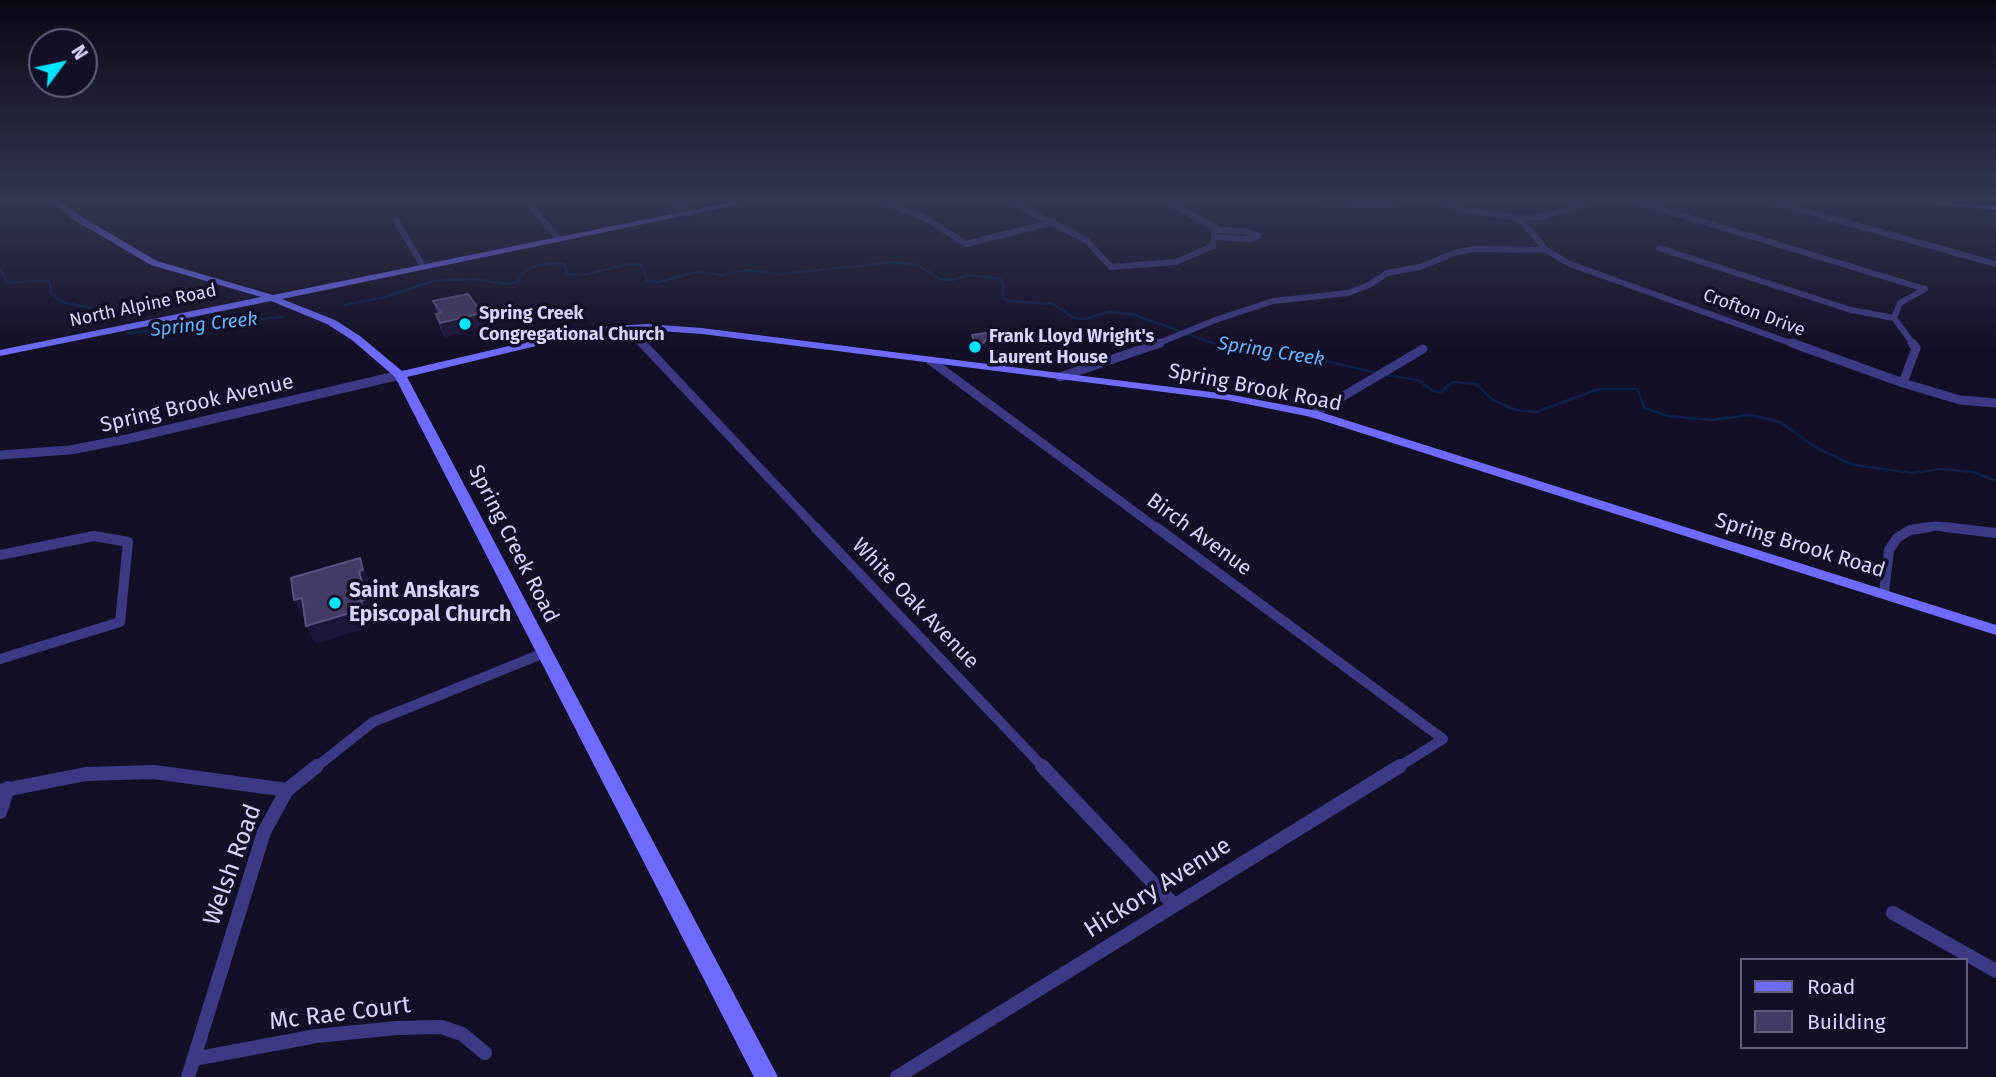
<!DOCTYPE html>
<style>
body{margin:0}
#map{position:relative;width:1996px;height:1077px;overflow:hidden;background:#130f26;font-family:"Fira Sans",sans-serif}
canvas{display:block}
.legend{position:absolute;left:1740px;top:958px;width:228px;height:91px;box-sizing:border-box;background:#130f26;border:2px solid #625e7d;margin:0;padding:9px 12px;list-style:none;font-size:21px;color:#d9d4ff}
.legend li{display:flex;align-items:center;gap:14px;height:35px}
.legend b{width:35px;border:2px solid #625e7d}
.north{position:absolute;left:28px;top:28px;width:70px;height:70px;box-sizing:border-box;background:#130f26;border:2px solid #625e7d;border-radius:50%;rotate:57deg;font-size:19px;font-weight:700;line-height:28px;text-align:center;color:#d9d4ff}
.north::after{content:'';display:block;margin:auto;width:24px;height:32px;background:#00e5ff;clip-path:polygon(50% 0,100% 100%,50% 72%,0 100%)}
</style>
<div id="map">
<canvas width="1996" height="1077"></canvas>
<ul class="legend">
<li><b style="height:9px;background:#6f6bff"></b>Road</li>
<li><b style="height:19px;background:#433a66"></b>Building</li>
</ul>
<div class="north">N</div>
</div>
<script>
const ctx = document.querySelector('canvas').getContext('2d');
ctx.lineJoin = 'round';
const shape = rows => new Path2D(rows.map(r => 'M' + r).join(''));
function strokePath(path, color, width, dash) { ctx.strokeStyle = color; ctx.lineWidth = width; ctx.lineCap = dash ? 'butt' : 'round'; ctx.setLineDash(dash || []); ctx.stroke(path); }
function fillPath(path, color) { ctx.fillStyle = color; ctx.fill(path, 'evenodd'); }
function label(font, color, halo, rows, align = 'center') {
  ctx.font = font + ' "Fira Sans",sans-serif'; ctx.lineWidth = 7; ctx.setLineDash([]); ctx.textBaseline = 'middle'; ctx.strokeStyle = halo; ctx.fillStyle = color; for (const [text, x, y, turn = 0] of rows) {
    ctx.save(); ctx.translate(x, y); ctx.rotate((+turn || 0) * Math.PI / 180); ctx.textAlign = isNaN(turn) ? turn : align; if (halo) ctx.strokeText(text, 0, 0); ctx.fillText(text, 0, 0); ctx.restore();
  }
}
strokePath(shape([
 [0,269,7,282,49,281,52,294,62,302,110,312,114,318],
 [345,305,386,297,433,281,472,279,508,284,518,282,520,275,532,267,554,263,564,264,567,274,583,275,629,264,642,265,647,281,658,282,697,272,722,275,746,270,781,274,895,262,918,265,940,279,952,280,969,275,999,279,1003,282,1003,298,1009,301,1053,304,1074,318,1085,319,1108,312,1132,314,1221,346,1321,360,1377,373],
 [128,333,281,317],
 [1385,375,1418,380,1433,391,1441,392,1453,382,1476,384,1493,400,1516,410,1536,412,1599,389,1637,389,1645,408,1668,416,1712,420,1750,415,1780,422,1818,449,1854,465,1913,473,1940,469,1974,472,1996,481]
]), '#0c2248', 2.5);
strokePath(shape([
 [528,202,556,236],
 [672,202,689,214],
 [882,202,925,218,966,244,1054,222],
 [1011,202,1086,240,1111,267,1176,262,1213,246,1215,227,1168,202],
 [1323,202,1381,205,1403,202],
 [1442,202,1466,210,1519,218,1546,216,1590,202],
 [1638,202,1925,289],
 [1773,202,1996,264],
 [1519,218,1546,250,1570,264,1796,345],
 [396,220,421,263],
 [1215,230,1245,231,1258,236,1250,239,1216,237],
 [1659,248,1851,310,1894,318],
 [642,345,641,337,646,327],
 [1154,345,1218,319,1273,301,1348,293,1369,285,1387,273,1420,267,1457,252,1475,249,1546,250],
 [1914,345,1894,318,1900,303,1925,289]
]), '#3d3a85', 6);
strokePath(shape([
 [642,343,817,529],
 [1792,343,1903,383,1960,400,1996,403],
 [931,361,1158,529],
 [1060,377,1160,343],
 [1903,383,1916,348,1912,343],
 [1313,414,1423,349],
 [0,455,70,450,127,439,400,375],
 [1918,529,1936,526,1960,529]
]), '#3d3a85', 9);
strokePath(shape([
 [815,527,1044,768],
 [1156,527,1443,739,1397,768],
 [1945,527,1996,533],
 [0,555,94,536,128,542,120,622,0,659],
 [1884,593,1889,550,1897,538,1910,530,1929,527],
 [315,768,373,722,544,653]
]), '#3d3a85', 10);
strokePath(shape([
 [1042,766,1174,905],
 [0,791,86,774,154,772,287,790],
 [0,812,8,788],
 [1893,913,1996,971],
 [194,1059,316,1036,397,1028,441,1027,462,1034,485,1053],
 [188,1077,264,832,287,790,317,766],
 [897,1077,1400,766]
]), '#3d3a85', 14);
fillPath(shape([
 [52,202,62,202,82,217,157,261,273,295,731,202,750,202,282,299,335,320,360,336,402,371,586,328,646,324,702,328,1227,394,1317,411,1996,625,1996,635,1311,417,1227,400,702,334,646,330,586,334,407,377,778,1077,754,1077,395,377,352,340,327,324,271,301,0,356,0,350,261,297,151,265,76,221,52,202],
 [1928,202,1996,206,1996,210,1932,204,1928,202]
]), '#6f6bff');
fillPath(shape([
 [433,301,486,327,445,337,440,328,436,314,437,314],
 [993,332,993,340,983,350,976,354,973,342,972,335]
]), '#312854');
fillPath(shape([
 [482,313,486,327,445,337,440,323],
 [993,332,993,340,983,350,976,354,976,347],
 [360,558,367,575,370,587,366,588,374,617,368,618,370,627,315,644,306,626,361,601,359,571],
 [302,598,310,615,302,617,294,600]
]), '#1d163a');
const building = shape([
 [468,294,482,313,440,323,436,314,441,313,433,301,468,294],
 [993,332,983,343,976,347,972,335,993,332],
 [360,558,363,570,359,571,366,599,361,601,363,609,306,626,302,598,294,600,291,578,360,558]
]);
fillPath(building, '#433a66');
strokePath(building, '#5a527e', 2);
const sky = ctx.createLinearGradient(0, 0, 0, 353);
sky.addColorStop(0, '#0a0815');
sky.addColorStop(0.57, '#333752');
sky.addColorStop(1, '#33375200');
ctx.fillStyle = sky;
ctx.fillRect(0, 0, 1996, 353);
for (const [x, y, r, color] of [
 [465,324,7,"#00e5ff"],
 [975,347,7,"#00e5ff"],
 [335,603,7,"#00e5ff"]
]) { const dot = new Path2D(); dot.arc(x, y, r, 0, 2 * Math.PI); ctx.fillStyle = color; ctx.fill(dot); strokePath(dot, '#130f26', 2.5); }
label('18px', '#d9d4ff', '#130f26', [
 ["North Alpine Road",143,306,-12],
 ["Crofton Drive",1754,313,20]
]);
label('bold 18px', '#d9d4ff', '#130f26', [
 ["Spring Creek",479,314],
 ["Congregational Church",479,335],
 ["Frank Lloyd Wright's",989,337],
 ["Laurent House",989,358]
], 'left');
label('italic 19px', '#62b6ff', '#130f26', [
 ["Spring Creek",204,325,-6],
 ["Spring Creek",1271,352,9]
]);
label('21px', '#d9d4ff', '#130f26', [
 ["Spring Brook Road",1255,388,11],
 ["Spring Brook Avenue",197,404,-13],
 ["Birch Avenue",1199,535,36],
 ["Spring Creek Road",513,544,63],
 ["Spring Brook Road",1800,546,17],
 ["White Oak Avenue",915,604,46]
]);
label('bold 21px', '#d9d4ff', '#130f26', [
 ["Saint Anskars",349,591],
 ["Episcopal Church",349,615]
], 'left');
label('24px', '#d9d4ff', '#130f26', [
 ["Welsh Road",233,865,-70],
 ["Hickory Avenue",1158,888,-32],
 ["Mc Rae Court",340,1014,-7]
]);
</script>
